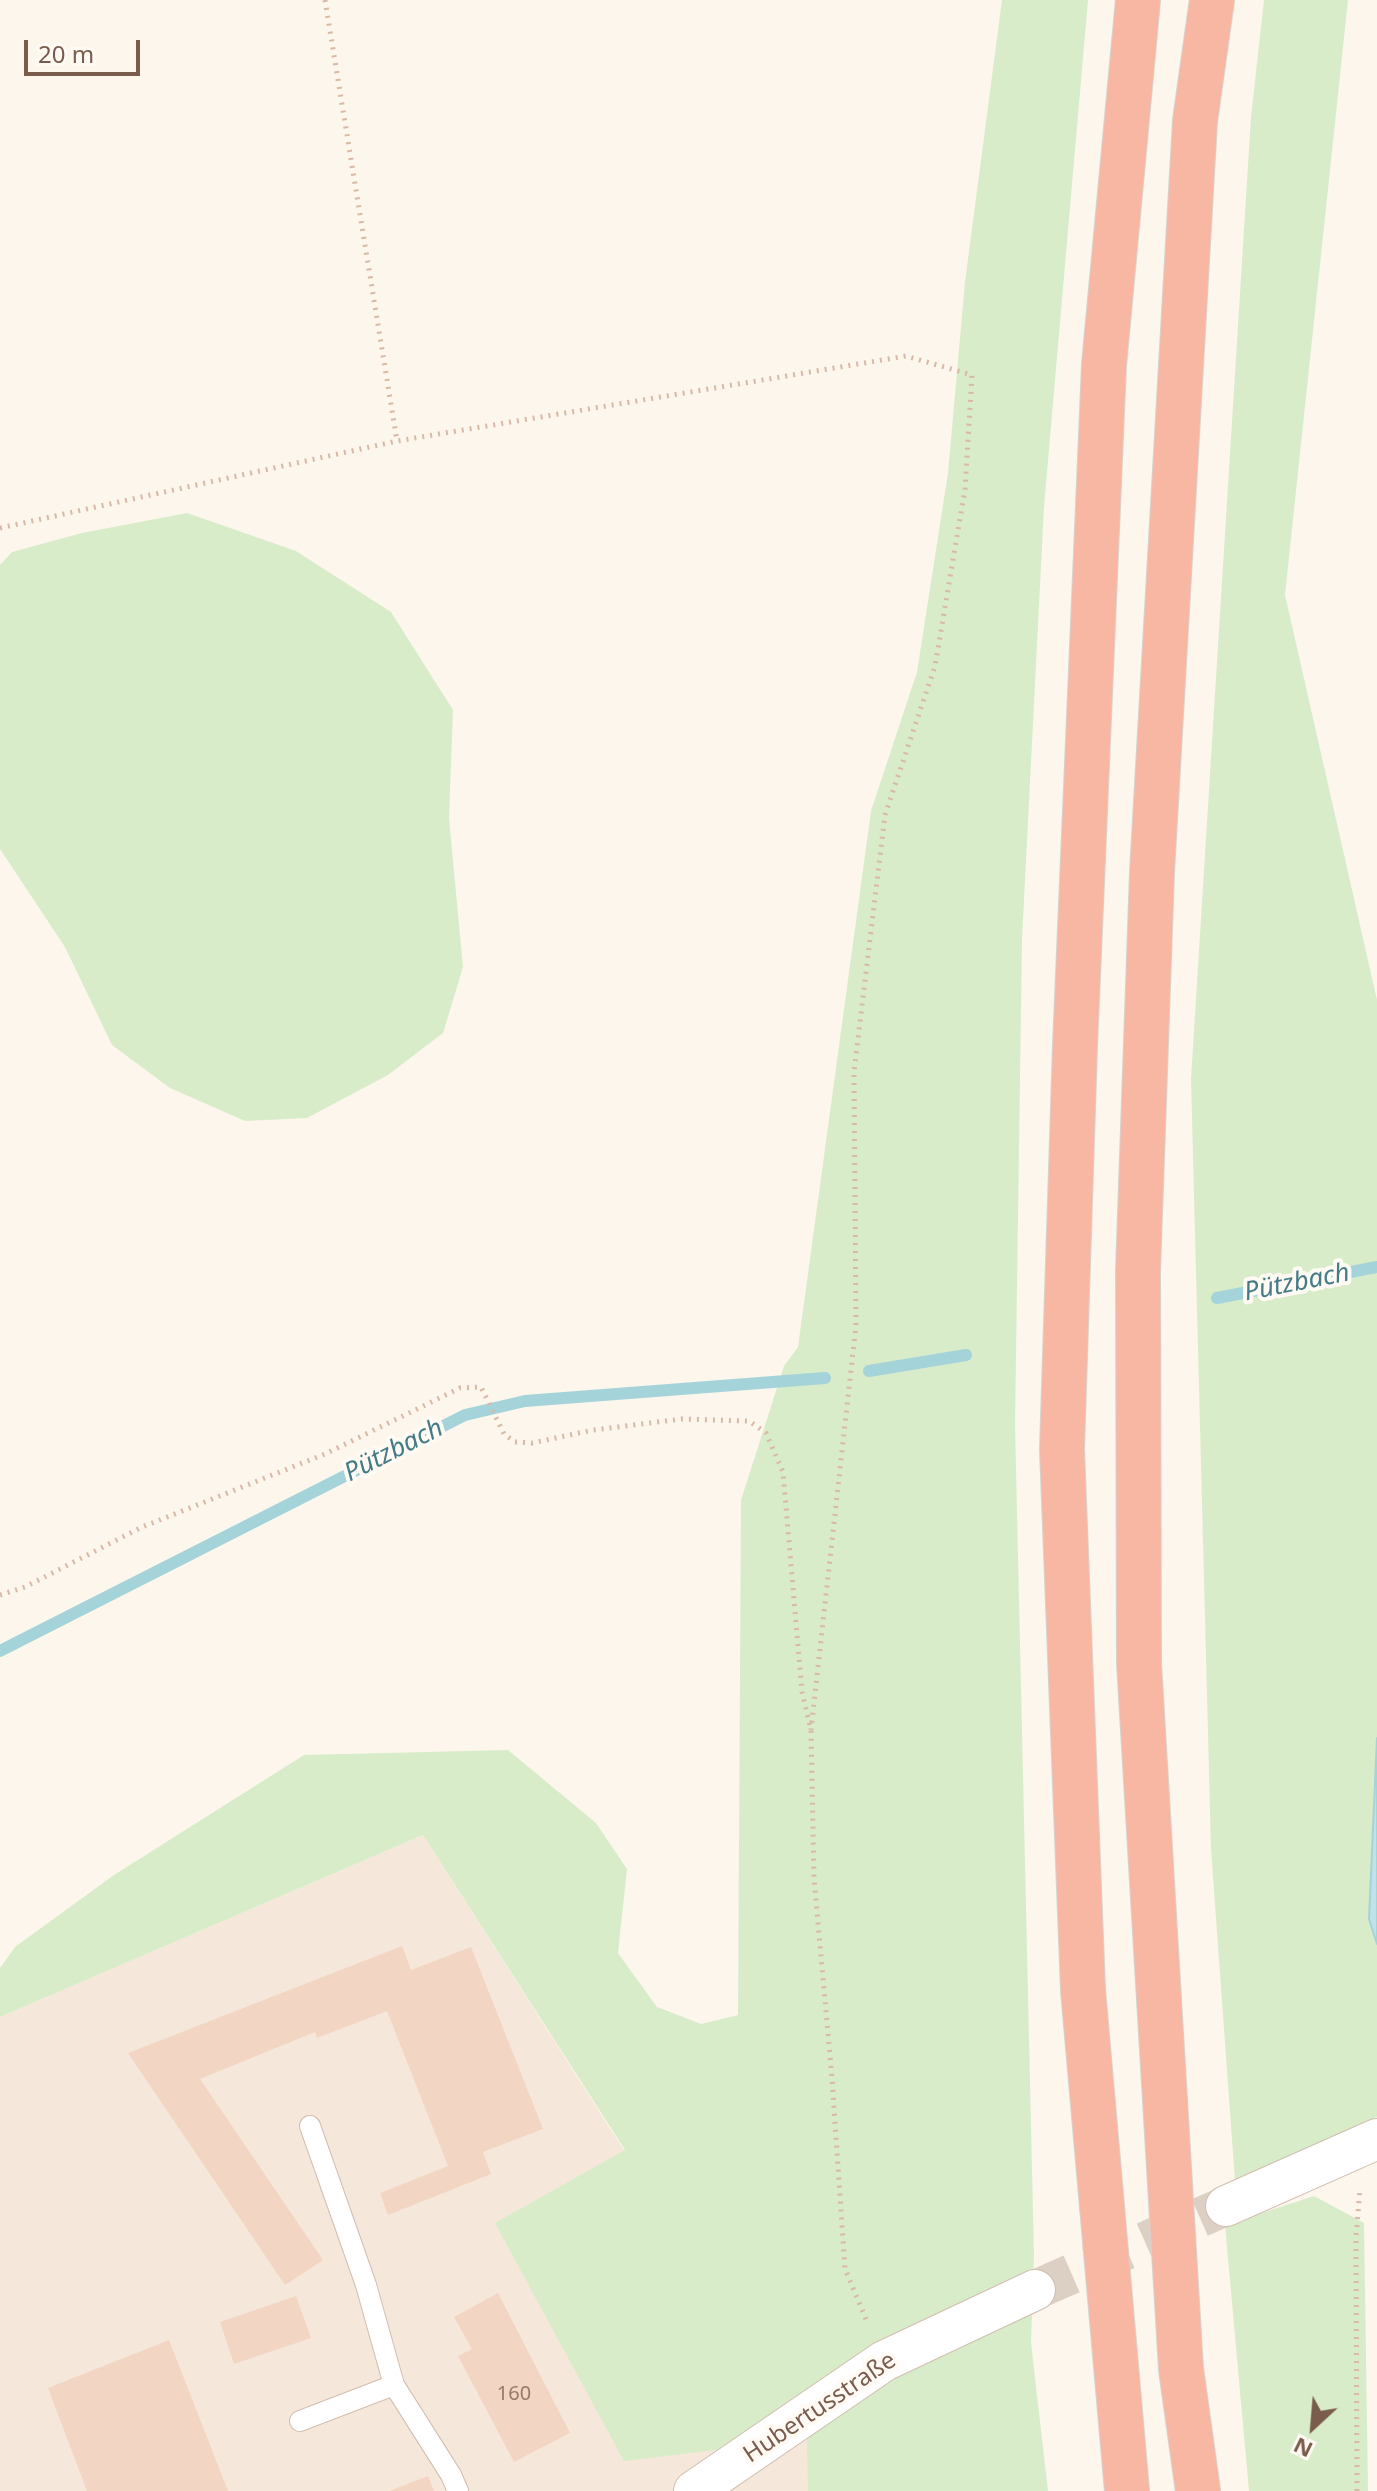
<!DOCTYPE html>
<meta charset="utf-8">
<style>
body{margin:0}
#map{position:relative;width:1377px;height:2491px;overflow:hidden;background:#fdf6ec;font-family:"Noto Sans",sans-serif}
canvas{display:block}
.north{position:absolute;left:1273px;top:2387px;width:80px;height:80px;-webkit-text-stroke:6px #fffaf3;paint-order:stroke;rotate:206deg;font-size:22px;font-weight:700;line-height:32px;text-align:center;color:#7a5c4d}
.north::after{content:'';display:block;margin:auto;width:28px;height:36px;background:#7a5c4d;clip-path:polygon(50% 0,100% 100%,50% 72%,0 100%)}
.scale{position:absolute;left:24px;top:40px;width:116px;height:36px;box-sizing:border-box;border:4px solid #7a5c4d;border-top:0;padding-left:10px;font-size:24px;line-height:28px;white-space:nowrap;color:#7a5c4d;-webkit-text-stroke:6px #fffaf3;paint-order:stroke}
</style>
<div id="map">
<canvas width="1377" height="2491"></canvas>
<div class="north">N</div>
<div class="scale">20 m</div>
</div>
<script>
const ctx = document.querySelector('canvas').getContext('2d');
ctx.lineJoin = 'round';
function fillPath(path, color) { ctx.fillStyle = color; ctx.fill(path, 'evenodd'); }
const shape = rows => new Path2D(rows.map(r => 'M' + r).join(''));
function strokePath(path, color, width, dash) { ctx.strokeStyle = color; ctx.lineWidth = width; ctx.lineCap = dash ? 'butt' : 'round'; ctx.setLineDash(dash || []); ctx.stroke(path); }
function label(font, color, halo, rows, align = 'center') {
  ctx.font = font + ' "Noto Sans",sans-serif'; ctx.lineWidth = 8; ctx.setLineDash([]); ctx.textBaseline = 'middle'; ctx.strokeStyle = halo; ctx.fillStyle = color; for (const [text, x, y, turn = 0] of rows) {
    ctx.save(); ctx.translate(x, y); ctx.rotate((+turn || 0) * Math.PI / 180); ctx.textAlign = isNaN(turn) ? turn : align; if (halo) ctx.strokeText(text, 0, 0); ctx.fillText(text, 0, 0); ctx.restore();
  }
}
fillPath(shape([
 [423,1835,808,2439,808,2491,0,2491,0,2017]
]), '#f5e8da');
fillPath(shape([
 [1002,0,1088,0,1044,507,1022,939,1015,1425,1034,2256,1031,2343,1048,2491,808,2491,807,2439,624,2461,495,2223,625,2150,423,1835,0,2017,0,1968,15,1947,114,1875,304,1755,508,1750,596,1823,627,1869,618,1953,657,2007,701,2024,738,2015,741,1500,784,1366,798,1347,871,811,917,672,948,473,965,282],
 [1264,0,1348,0,1285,595,1377,1000,1377,2117,1235,2181,1211,1849,1191,1079,1251,117],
 [187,513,296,551,391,612,453,710,449,818,463,967,443,1033,388,1075,307,1118,245,1121,170,1088,112,1045,65,947,0,849,0,565,12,552,82,533],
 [1314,2196,1364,2223,1368,2491,1249,2491,1225,2225]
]), '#d8ecc9');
const water = shape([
 [1377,1738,1377,1944,1369,1919,1377,1738]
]);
fillPath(water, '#bfe3e8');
strokePath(water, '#a5d3da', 2);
strokePath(shape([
 [1217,1298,1377,1267],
 [869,1371,966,1355],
 [0,1651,465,1415,525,1401,825,1378]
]), '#a5d3da', 12);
fillPath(shape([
 [402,1946,411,1970,471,1947,543,2129,483,2152,491,2174,388,2215,380,2193,448,2166,387,2011,317,2038,315,2032,200,2079,323,2260,285,2285,128,2053],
 [498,2293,570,2433,514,2462,458,2356,472,2349,454,2317],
 [296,2296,311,2338,234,2364,220,2322],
 [169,2340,228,2491,87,2491,48,2388],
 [428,2476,434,2491,389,2491]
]), '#f3d5c3');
strokePath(shape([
 [1035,2290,1226,2206]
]), '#dcd0c4', 40, [40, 20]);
const lane = shape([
 [310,2126,366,2285,394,2385],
 [300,2421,394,2385,451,2475,458,2491]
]);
const street = shape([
 [1226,2206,1377,2139],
 [694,2491,884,2361,1035,2290]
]);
const highway = shape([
 [1127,2491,1083,1990,1062,1449,1075,1046,1104,365,1138,0],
 [1198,2491,1181,2369,1139,1663,1138,1271,1152,872,1195,121,1212,0]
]);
strokePath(lane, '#d1beb0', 22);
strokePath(street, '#d1beb0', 42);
strokePath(highway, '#dad1cd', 46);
strokePath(shape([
 [325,0,397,441],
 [0,528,397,441,906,356,972,375,965,489,935,666,885,815,854,1072,856,1325,811,1730],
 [0,1595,25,1587,142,1527,325,1454,460,1388,481,1387,504,1434,515,1442,532,1443,593,1430,682,1419,749,1421,766,1433,783,1472,802,1692,811,1730,814,1878,832,2078,845,2269,868,2324],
 [1357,2491,1356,2237,1360,2189]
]), '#d9b8a5', 5, [2, 6]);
strokePath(lane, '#fff', 20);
strokePath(street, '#fff', 40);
strokePath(highway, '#f7b7a3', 44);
label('20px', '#987a6a', null, [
 ["160",514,2394]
]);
label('24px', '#7a5c4d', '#fffaf3', [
 ["Hubertusstraße",820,2408,-34]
]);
label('italic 26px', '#437c86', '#fffaf3', [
 ["Pützbach",1297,1283,-11],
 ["Pützbach",394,1451,-27]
]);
</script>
